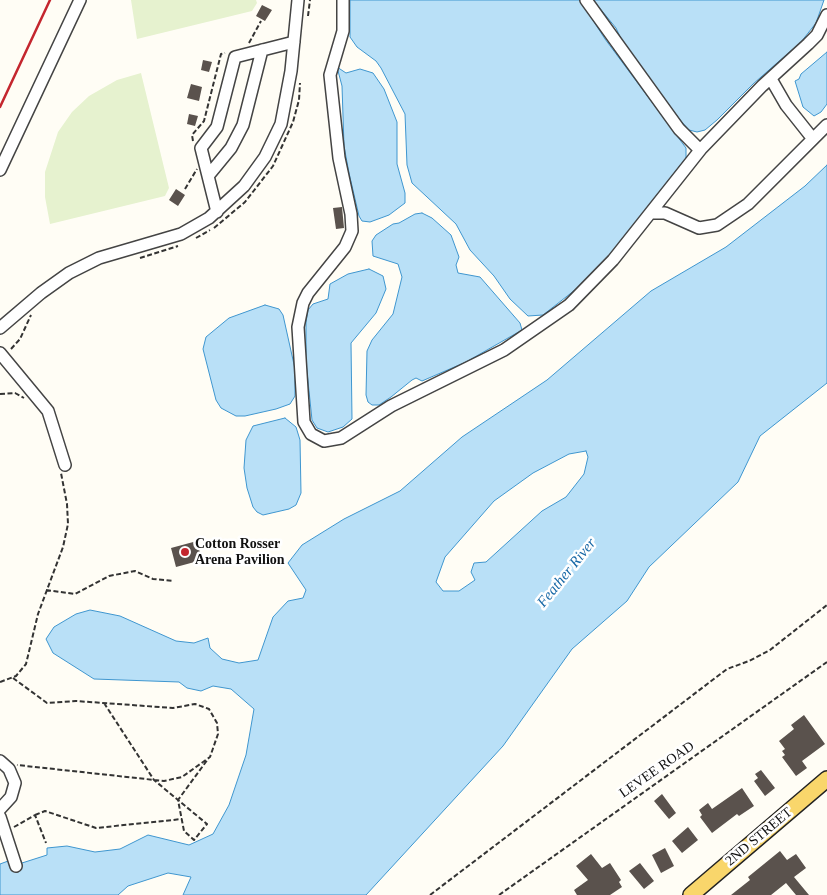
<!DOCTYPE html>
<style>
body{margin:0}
canvas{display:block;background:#fffdf5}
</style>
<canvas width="827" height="895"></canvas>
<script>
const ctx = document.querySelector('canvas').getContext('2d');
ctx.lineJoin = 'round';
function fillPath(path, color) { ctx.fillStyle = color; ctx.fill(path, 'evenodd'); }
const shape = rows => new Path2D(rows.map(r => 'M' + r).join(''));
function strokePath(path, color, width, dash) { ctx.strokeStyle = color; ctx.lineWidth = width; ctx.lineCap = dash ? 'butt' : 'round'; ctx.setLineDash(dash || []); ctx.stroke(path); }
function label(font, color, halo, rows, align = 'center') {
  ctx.font = font + ' Georgia,serif'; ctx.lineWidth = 5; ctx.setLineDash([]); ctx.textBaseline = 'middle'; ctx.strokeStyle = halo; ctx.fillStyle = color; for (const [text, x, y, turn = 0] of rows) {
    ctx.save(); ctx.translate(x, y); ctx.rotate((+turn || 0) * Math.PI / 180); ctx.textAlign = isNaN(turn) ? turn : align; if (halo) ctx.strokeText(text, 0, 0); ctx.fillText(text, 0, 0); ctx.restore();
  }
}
fillPath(shape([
 [131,0,256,0,257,3,252,11,137,39],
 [141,73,169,188,165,196,50,224,45,197,45,172,58,132,72,112,89,96,117,80]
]), '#e6f2cf');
const water = shape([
 [350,0,580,0,605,39,686,148,686,158,608,257,580,286,543,315,528,316,510,299,494,276,470,250,456,224,412,183,407,165,405,114,381,68,376,61,357,47,350,37,350,0],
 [593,0,824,0,816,23,801,42,753,84,717,120,705,130,697,132,689,130,681,121,623,43,616,28,593,0],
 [827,52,827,104,821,112,814,116,803,107,795,81,799,79,801,74,827,52],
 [337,67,346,73,360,69,373,73,384,89,397,122,397,164,405,193,405,203,389,215,370,222,362,221,359,216,349,173,344,146,342,86,337,67],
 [827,165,827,383,760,436,738,482,649,567,627,601,572,649,503,746,366,895,183,895,191,877,168,873,128,886,118,895,0,895,0,864,19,857,22,863,47,855,47,848,67,846,95,852,120,849,148,835,189,845,213,834,229,805,246,755,254,709,231,689,213,686,201,691,187,688,179,682,94,679,53,653,46,639,54,627,76,614,90,610,120,616,176,641,194,643,208,638,210,648,222,659,239,663,258,660,273,617,288,601,303,598,306,590,288,563,302,545,344,519,400,491,462,437,547,380,651,291,726,247,805,186,827,165],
 [586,451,588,457,584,474,566,497,542,511,486,562,474,563,471,572,475,580,459,591,443,591,436,582,445,557,494,501,533,473,569,454,586,451],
 [422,213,432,218,451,235,459,257,456,265,458,273,480,277,520,323,522,330,466,362,422,381,416,378,412,380,391,397,379,405,372,405,368,402,366,395,367,351,372,340,393,314,402,277,398,264,373,256,372,241,376,235,393,224,399,223,415,214,422,213],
 [369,269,383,276,386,289,376,313,351,343,352,419,343,427,328,432,317,428,312,420,306,362,306,322,308,310,313,304,328,299,330,284,348,274,369,269],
 [265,305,279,309,283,315,295,369,295,396,290,404,276,409,245,416,236,416,221,408,216,400,203,349,206,337,229,318,265,305],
 [285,418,296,427,300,440,301,493,296,505,289,509,263,515,257,512,253,507,247,488,244,468,246,440,253,426,285,418]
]);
fillPath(water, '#b9e0f7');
strokePath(water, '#3f96cf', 1);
fillPath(shape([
 [262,5,272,10,265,21,256,16],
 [203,60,212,62,209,72,201,70],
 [191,84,202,87,199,101,187,98],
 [189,114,198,116,195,126,187,124],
 [176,189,185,195,178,206,169,200],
 [342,207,344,228,336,229,333,208],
 [197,541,202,560,176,567,171,548],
 [804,715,825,744,802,761,807,768,796,776,782,757,785,755,782,751,785,749,779,741,794,729,791,725],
 [761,770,775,788,765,796,754,781,758,778,755,774],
 [742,788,754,806,739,816,737,814,712,833,700,817,702,815,699,810,708,803,712,809],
 [662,794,676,813,669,819,654,801],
 [688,827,698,840,682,853,672,841],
 [665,848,674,866,661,873,652,855],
 [780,851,787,860,796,854,806,868,794,877,809,895,796,895,786,883,771,895,731,895,750,880,748,877],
 [591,854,602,868,610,863,621,880,619,882,622,887,610,895,577,895,574,890,588,880,576,866],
 [640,863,654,881,644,889,629,871]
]), '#5a524d');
const minor = shape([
 [343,0,343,31,330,75,339,158,351,214,352,231,345,247,308,293,303,303,298,327,304,422,311,434,324,441,341,438,391,406,504,350,569,305,613,260,701,149,762,86,808,44,817,35,827,15],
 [586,0,679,129,700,150],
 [771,79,786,105,813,139],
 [0,170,80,0],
 [208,176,231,148,243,125,262,50],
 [217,212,201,148,217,127,235,57,294,42],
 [651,213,665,213,699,228,717,225,748,204,827,125],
 [0,328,41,293,69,273,99,258,181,234,209,218,244,186,265,157,281,124,291,71,298,0],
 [0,353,48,411,65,465],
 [0,761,9,769,15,783,11,797,0,809],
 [0,817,16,866]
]);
const major = shape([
 [691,895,827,779]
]);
strokePath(minor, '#444', 14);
strokePath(major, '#222', 18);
strokePath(shape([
 [308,16,310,0],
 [249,43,261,21],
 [193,141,192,135,204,121,221,54,225,53],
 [185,189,197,169],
 [214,228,245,202,273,166,293,122,299,100,300,83],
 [196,238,210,230],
 [140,258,178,246],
 [11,349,20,339,31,315],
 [0,394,15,393,24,398],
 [46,590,75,594,109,576,135,571,153,579,174,581],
 [13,678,47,703,76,701,173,708,195,704,209,709,217,723,218,734,210,757,182,777,164,781,17,765],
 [0,682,16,676,26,664,38,614,63,547,68,524,67,504,61,473],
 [104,703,154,780,178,800,207,824,194,840,184,831,178,800,208,759],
 [35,815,45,811,96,828,182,819],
 [14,827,35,815,46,843],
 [430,895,727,669,749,661,770,650,827,605],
 [499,895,827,662]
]), '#333', 2, [5, 2.5]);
strokePath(minor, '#fff', 11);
strokePath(major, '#f9d66b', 15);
strokePath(shape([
 [0,107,50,0]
]), '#c4262e', 2.5);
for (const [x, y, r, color] of [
 [185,552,5,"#c4262e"]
]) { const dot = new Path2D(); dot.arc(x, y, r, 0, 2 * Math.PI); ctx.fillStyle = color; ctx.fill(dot); strokePath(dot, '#fff', 2); }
label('bold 14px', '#111', '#fff', [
 ["Cotton Rosser",195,544],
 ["Arena Pavilion",195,560]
], 'left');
label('14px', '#111', '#fff', [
 ["LEVEE ROAD",657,770,-35],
 ["2ND STREET",759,837,-40]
]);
label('italic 15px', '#1768a6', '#fff', [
 ["Feather River",567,573,-51]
]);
</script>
